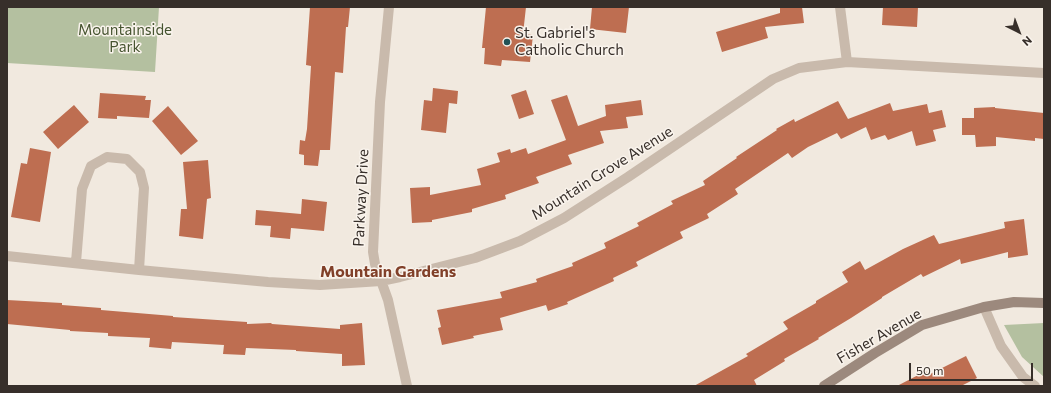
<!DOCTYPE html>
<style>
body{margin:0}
#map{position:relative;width:1051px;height:393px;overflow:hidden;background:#f1e9df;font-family:Commissioner,sans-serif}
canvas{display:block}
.frame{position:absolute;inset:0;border:8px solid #372f2a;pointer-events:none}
.north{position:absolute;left:999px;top:12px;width:40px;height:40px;-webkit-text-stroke:3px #f9f3ec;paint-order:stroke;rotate:138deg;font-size:11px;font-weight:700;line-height:16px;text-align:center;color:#372f2a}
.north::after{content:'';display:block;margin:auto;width:14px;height:18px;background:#372f2a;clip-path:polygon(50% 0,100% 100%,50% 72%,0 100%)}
.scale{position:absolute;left:909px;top:363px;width:124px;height:18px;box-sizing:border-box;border:2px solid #372f2a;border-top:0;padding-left:5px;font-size:12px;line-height:14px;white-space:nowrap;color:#372f2a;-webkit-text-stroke:3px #f9f3ec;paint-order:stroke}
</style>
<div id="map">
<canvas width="1051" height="393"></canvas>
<div class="frame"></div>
<div class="north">N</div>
<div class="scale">50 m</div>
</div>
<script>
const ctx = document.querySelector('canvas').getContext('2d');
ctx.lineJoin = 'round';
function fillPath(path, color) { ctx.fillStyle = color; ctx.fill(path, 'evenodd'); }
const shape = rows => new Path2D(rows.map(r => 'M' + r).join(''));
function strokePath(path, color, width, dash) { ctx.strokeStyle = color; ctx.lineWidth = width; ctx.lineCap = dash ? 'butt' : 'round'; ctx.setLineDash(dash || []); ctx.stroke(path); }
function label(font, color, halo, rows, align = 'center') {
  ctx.font = font + ' Commissioner,sans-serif'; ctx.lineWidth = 3; ctx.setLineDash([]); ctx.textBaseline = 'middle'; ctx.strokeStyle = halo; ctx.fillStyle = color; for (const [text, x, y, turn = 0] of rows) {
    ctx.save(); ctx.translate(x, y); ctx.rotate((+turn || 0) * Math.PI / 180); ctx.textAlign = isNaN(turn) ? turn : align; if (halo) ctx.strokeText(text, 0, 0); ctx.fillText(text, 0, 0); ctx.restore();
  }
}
fillPath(shape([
 [7,7,159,7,155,72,7,63],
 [1044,323,1044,377,1022,357,1004,325]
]), '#b4c0a0');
fillPath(shape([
 [310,7,350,7,348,27,346,27,343,73,335,72,330,150,320,150,318,166,304,165,304,155,299,154,300,140,305,141,307,129,311,66,306,65],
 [486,7,526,7,523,34,533,35,530,62,502,60,501,66,484,64,485,48,482,48],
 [592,7,629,7,626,33,590,29],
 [780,7,802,7,804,23,765,27,768,38,722,52,716,32,780,13],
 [883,7,918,7,917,27,882,25],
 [433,88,458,91,457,104,449,103,446,133,421,130,424,100,432,101],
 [526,90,534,114,519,119,511,95],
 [100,93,146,96,145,100,151,100,149,118,117,116,117,119,98,118],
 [567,95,578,126,606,116,605,105,641,100,643,115,626,117,628,128,600,131,604,143,568,155,572,164,536,177,539,183,505,195,506,199,472,209,472,212,432,220,432,222,412,223,410,188,430,187,430,195,481,185,477,169,500,162,497,153,510,149,511,153,526,148,528,154,566,140,551,100],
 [838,101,848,119,890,103,893,111,927,104,929,113,942,110,946,127,933,130,936,141,916,146,912,131,888,140,885,135,871,140,866,127,841,139,837,133,808,147,792,158,788,153,735,189,738,194,707,214,709,218,680,232,683,238,636,262,638,266,613,278,614,281,567,302,568,304,548,311,546,305,500,318,503,330,473,336,474,338,442,345,438,328,441,327,437,310,502,298,500,292,537,282,536,279,573,266,572,263,606,248,604,243,639,226,637,223,673,204,671,201,705,185,703,181,737,158,736,157,777,130,776,129,794,119,795,122],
 [74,105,89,122,58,149,43,132],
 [168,106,198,141,181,155,152,121],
 [995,107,995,108,1044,113,1044,139,1035,138,1035,141,996,137,996,146,976,147,975,135,962,135,962,118,974,118,974,108],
 [30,148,51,152,40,222,11,217,21,163,27,164],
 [208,160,211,198,207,199,203,239,179,236,181,209,187,209,183,162],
 [302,199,327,202,324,231,291,228,290,239,270,237,271,226,255,225,256,210,301,214],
 [1024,219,1028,255,1008,258,1008,252,961,264,960,259,923,277,921,274,882,297,882,298,851,318,818,338,819,339,784,359,785,361,754,380,757,386,694,386,748,356,746,354,788,329,783,322,816,303,816,301,848,282,842,272,860,261,865,270,903,249,934,235,939,244,1005,228,1004,222],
 [7,300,62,303,62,305,101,308,101,310,173,316,173,317,247,322,247,324,271,323,272,324,340,329,340,325,362,323,365,365,342,366,342,354,296,351,296,350,246,348,245,355,223,354,224,345,172,342,171,349,149,347,150,338,108,336,108,333,70,331,70,330,7,324],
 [966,356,977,378,961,386,897,386,926,371,928,375]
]), '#be6e51');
strokePath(shape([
 [389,7,380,102,373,252,375,264,388,300,407,386],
 [840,7,847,62],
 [7,256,139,270,268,282,320,285,381,281,400,277,475,258,520,241,564,218,628,177,773,79,799,68,847,62,1044,73],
 [76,262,82,189,91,166,107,157,127,159,140,172,144,188,139,270],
 [984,307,1001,346,1023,377,1035,386]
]), '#c9baac', 10);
strokePath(shape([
 [824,386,875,353,922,325,984,307,1014,302,1044,303]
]), '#9c897d', 10);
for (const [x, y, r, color] of [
 [507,42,4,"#225256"]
]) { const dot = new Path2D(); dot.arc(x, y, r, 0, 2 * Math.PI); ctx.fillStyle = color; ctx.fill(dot); strokePath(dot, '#f9f3ec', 1.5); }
label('15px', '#465430', '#f9f3ec', [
 ["Mountainside",125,30],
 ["Park",125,47]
]);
label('15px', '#372f2a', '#f9f3ec', [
 ["St. Gabriel's",515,33],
 ["Catholic Church",515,50]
], 'left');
label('15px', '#372f2a', '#f9f3ec', [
 ["Mountain Grove Avenue",602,173,-32],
 ["Parkway Drive",361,198,-87],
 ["Fisher Avenue",879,336,-30]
]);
label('bold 16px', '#814029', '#f9f3ec', [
 ["Mountain Gardens",388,272]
]);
</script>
